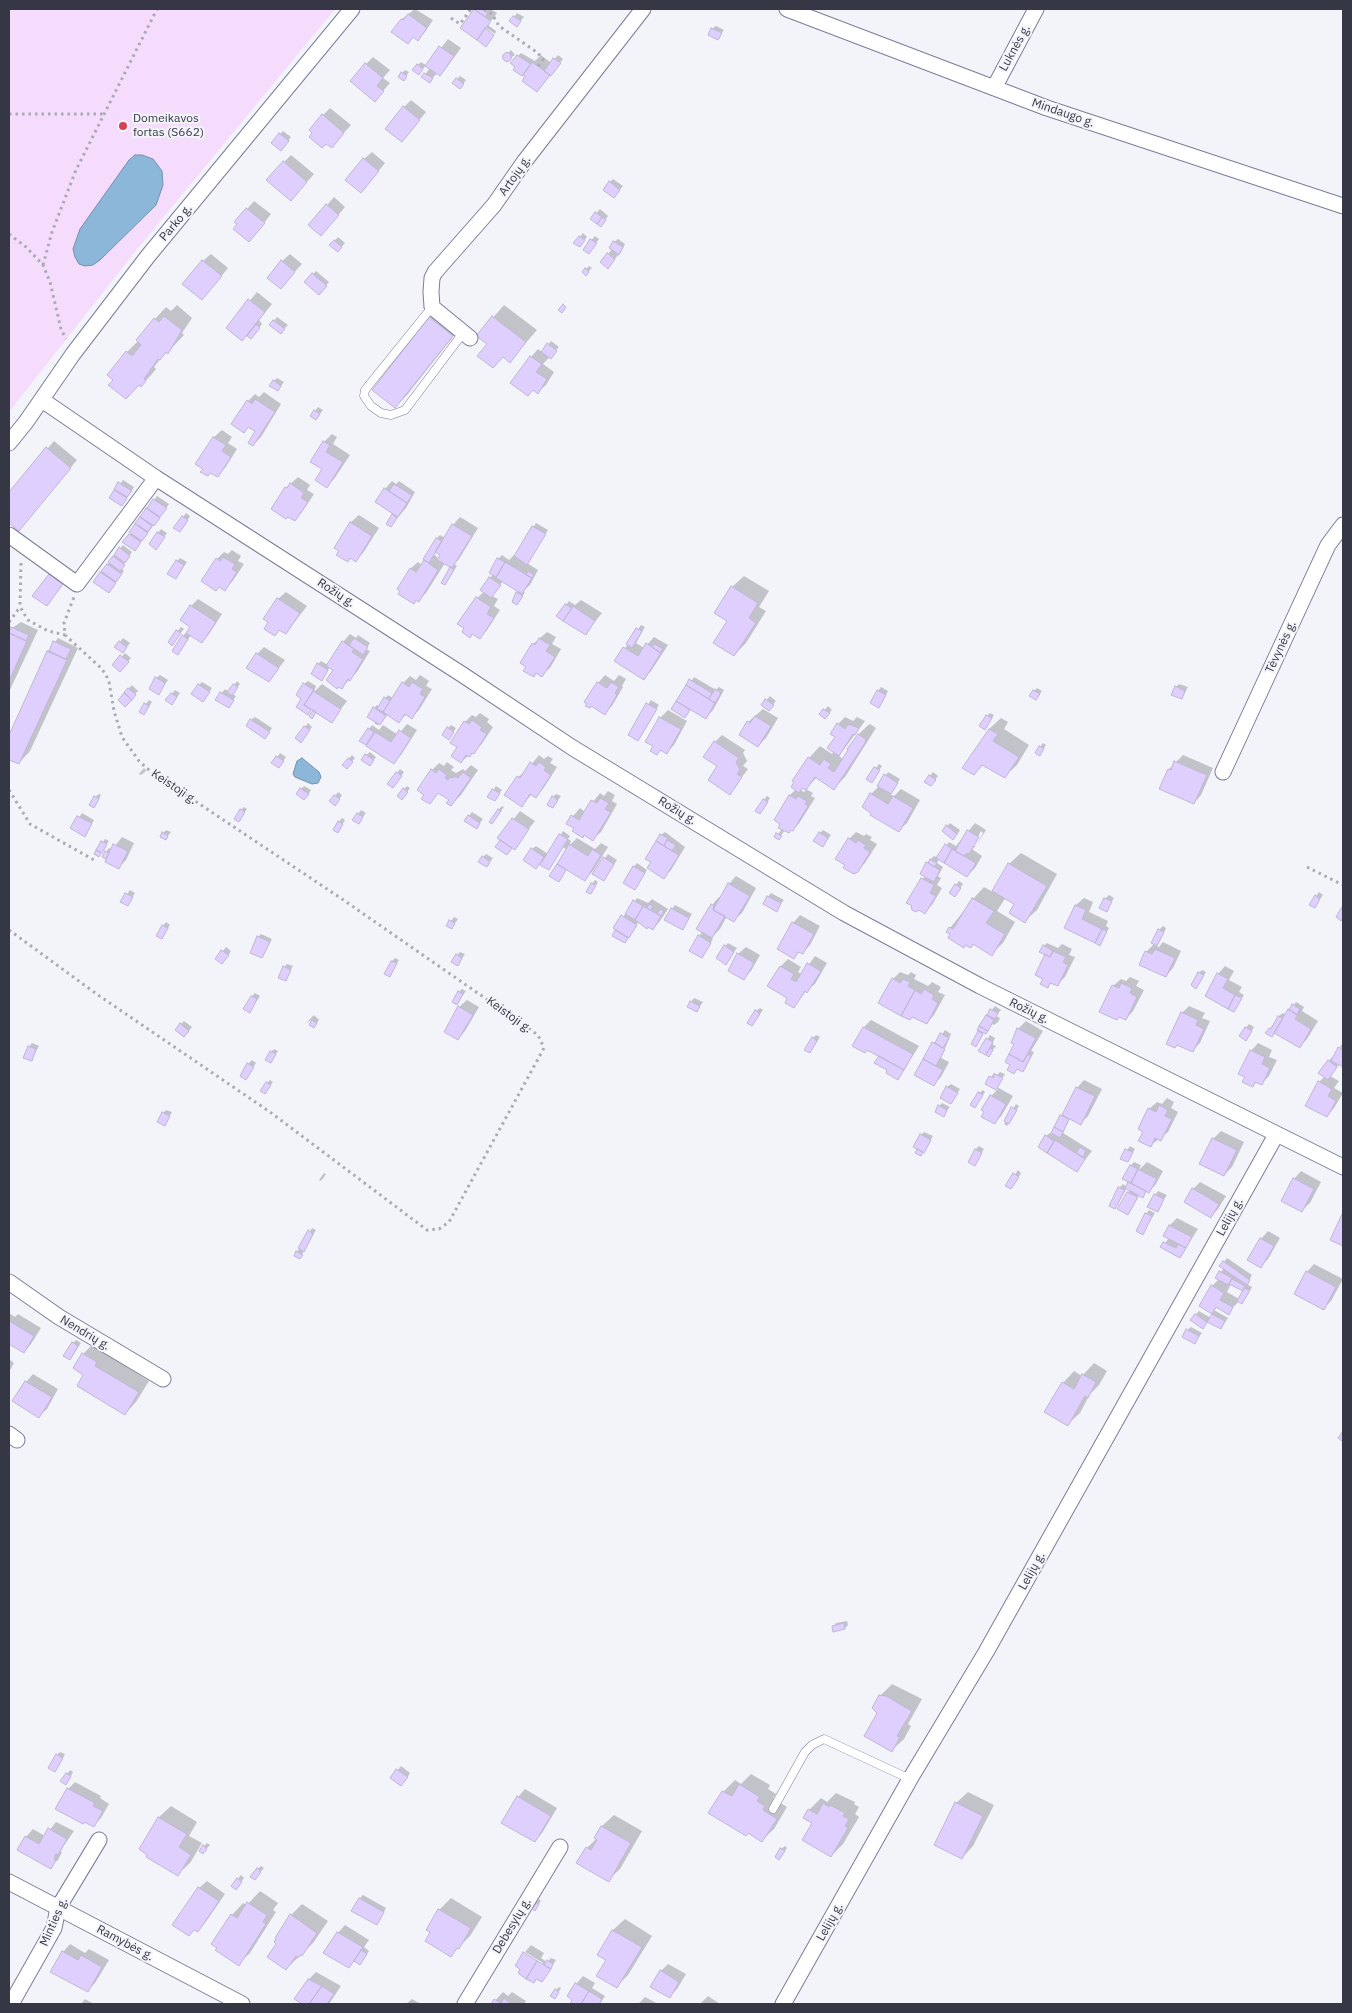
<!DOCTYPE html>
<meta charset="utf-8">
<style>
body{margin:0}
#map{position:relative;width:1352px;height:2013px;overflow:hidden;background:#f3f4fa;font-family:"IBM Plex Sans",sans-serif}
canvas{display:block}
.frame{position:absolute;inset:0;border:10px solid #363744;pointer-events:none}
</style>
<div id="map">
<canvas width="1352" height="2013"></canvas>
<div class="frame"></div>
</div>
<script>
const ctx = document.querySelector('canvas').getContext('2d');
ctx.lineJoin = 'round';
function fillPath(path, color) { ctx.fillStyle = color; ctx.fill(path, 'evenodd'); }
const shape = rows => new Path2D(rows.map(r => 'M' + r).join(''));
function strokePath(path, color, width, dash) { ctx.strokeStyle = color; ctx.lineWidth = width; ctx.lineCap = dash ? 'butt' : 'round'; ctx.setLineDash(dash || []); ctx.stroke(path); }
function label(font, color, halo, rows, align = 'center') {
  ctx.font = font + ' "IBM Plex Sans",sans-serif'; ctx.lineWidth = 4; ctx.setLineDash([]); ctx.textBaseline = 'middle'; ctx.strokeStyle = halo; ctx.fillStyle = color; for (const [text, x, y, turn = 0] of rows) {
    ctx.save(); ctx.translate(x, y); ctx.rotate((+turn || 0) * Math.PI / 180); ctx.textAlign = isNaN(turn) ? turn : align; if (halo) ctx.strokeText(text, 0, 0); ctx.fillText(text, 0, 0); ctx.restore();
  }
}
fillPath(shape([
 [9,9,335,9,134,253,9,412]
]), '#f5dcfc');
const water = shape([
 [135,155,142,155,153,159,162,171,163,185,156,205,100,260,93,265,85,266,79,264,75,257,73,249,80,229,129,160,135,155],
 [302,758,319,772,321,777,318,783,312,784,295,777,293,774,297,761,302,758]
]);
fillPath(water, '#8cb7d8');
strokePath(water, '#7291ac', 1);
fillPath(shape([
 [415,9,433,20,425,32,418,39,413,36,393,32,402,19],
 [475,9,491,9,497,13,488,25,496,31,495,34,485,27,462,28],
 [517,13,524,17,517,25,511,21],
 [716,26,724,30,718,38,712,29],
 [448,39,461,48,447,67,440,75,437,73,430,81,423,77,430,68,426,65,422,70,418,65,421,62,427,66],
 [511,50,515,55,507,60,504,57],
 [521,53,535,61,541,55,551,63,558,55,563,59,537,91,523,73,518,56],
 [373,57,390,70,383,78,390,83,375,100,366,64],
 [405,70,409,72,404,79,402,73],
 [460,76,466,80,463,84,457,79],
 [411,100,426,112,409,133,404,107],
 [330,108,351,125,332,146,323,115],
 [283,131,291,137,284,146,280,134],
 [372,152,385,163,368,184,364,159],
 [291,155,314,174,298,192,284,162],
 [613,179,623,186,614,197,610,182],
 [334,197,345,207,328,227,310,225],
 [254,201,271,214,256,233,236,222],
 [600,209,608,216,604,222,592,218],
 [583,233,587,237,583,242,580,237],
 [595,236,599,239,592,249,584,249],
 [338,237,345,243,338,251,331,245],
 [618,239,625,244,622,250,611,264,602,262,612,249,614,242],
 [211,254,228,268,209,291,203,261],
 [290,254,302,264,281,287,282,261],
 [589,266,592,268,586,274,586,269],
 [316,271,329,282,322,290,313,274],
 [257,292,272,304,259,320,262,324,254,334,251,337,227,328],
 [177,305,192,318,182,333,184,335,168,352,164,354,154,367,156,369,152,374,141,386,114,379,127,352,138,341,155,319,166,307,171,311],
 [504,305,537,330,510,361,504,356,493,367,488,344,478,335],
 [441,307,463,324,407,395,395,407,430,318],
 [277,317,288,325,284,329,271,324],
 [551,341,559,347,543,364,554,372,546,385,538,392,531,357,538,349,542,352],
 [277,378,284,382,278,390,274,381],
 [264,392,281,404,261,437,253,445,257,431,249,426,244,431,248,401,255,394,259,397],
 [318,407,323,410,316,419,311,416],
 [222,430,232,437,228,443,237,449,225,468,217,476,197,464,214,437],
 [332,434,337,437,333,444,350,455,334,479,327,486,324,469,312,461,324,442],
 [54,441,77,460,18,530,9,522,9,494],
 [298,477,310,485,307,490,314,494,302,512,295,520,286,488],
 [123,480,134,487,125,501,111,498],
 [392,481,396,484,399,481,415,492,406,508,394,522,393,515,394,513,385,489],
 [157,496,169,504,135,550,130,535],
 [186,513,190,516,183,528,175,528],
 [359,515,379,528,363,553,356,560,336,547,351,522],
 [460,517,478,528,459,559,454,564,457,566,448,580,445,584,442,582,452,567,445,563,426,593,419,600,410,569,418,562,422,565,437,538,440,535,445,538,453,525],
 [436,551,442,554,439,559,434,554],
 [536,523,548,530,527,563,538,570,530,585,523,591,525,592,517,604,517,593,519,591,503,581,492,596,498,599,494,606,500,610,487,630,480,637,477,598,484,592,481,590,493,574,490,572,498,559,502,555,509,560,514,555,515,556],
 [161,529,167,533,159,545,158,533],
 [123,545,132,552,121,568,124,571,112,588,101,573],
 [232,550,241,556,238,561,244,564,232,582,224,589,217,559,224,552,228,554],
 [180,558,187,562,179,574,177,561],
 [57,567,70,576,46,604,34,595],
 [744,576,769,591,759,607,766,611,746,643,734,655,729,621,732,587],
 [286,592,307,606,286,633,280,629,274,635,278,599],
 [198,599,222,614,209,634,202,642,191,635,181,650,183,636,192,626,191,606],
 [581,600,602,613,585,634,558,616,569,601,575,605],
 [21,622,38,630,9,692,9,634,12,628],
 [641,625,645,627,636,643,644,648,654,637,668,645,651,671,644,679,616,661],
 [181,627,184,629,172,644,169,642],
 [547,632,556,637,552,644,561,649,550,668,542,675,537,672,533,644],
 [350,634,356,638,358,635,370,643,366,649,370,651,357,672,342,687,335,670,330,667,322,679,318,664,321,661,328,665,343,642],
 [58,638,78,648,30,751,19,763,9,758,9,738,48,651],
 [123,638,130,643,126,648,120,642],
 [264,647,285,660,269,681,257,654],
 [125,653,131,658,124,667,114,665],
 [160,675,168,680,159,693,156,678],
 [420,675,429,681,426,686,432,689,419,710,412,717,407,714,399,721,388,714,380,724,377,725,374,723,376,721,374,708,377,705,379,706,388,695,393,698,403,683,410,676,416,680],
 [605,675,614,681,619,675,626,679,622,686,623,687,612,706,604,713,591,705,598,683],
 [694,677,716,690,719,687,724,690,713,710,705,718,690,709,688,713,673,709],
 [237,681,240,684,232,694,236,696,229,707,217,699,225,689,229,692],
 [308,681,316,686,314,692,322,684,347,701,332,721,317,711,312,717,314,710,312,708,308,713,303,698,304,684],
 [202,682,212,688,206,697,199,685],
 [1179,684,1188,687,1182,698,1176,687],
 [132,685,138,691,125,705,119,699],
 [881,687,888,691,882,703,878,691],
 [1037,688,1042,691,1036,699,1034,691],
 [175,690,180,693,175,700,167,700],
 [770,696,776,701,772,706,763,704],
 [149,700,152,702,147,710,140,711],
 [651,700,659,705,638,739,629,734],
 [828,706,832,710,828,714,821,714],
 [763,709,778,718,766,738,758,746,748,722],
 [668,710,687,721,674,745,667,752,661,749,657,753,654,746,660,718],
 [480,713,489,719,487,722,493,727,481,745,461,762,458,747,465,722,472,715,476,717],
 [990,713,994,715,988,725,987,716],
 [255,717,272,728,268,734,251,720],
 [845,717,853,721,857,717,865,721,839,756,843,759,856,737,867,726,870,724,876,728,845,777,834,788,817,777,806,789,813,793,811,796,815,798,800,822,793,830,785,830,779,838,776,837,782,829,782,823,776,820,790,795,796,789,794,781,809,758,820,746,832,754,834,751,838,724],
 [803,787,807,789,804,792,801,790],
 [1001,718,1008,722,1004,729,1029,745,1017,765,1005,776,984,764,974,774,989,729],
 [308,723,312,727,301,741,305,727],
 [407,724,417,730,401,755,393,762,361,740,372,725,379,730,383,725,398,735],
 [451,725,456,728,449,738,448,728],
 [722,735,745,750,743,753,747,761,743,766,748,769,730,793,719,766,715,742],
 [1043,743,1046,745,1040,754,1040,747],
 [370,752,376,757,373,761,366,755],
 [280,753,286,757,282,763,277,757],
 [352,755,355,758,347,768,343,765],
 [539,755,544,759,548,756,553,759,550,763,557,767,543,789,536,796,532,794,522,805,506,795,518,777,527,770],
 [1183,755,1213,768,1201,795,1194,803,1161,789,1169,769],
 [447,762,454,767,451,770,456,773,463,769,465,771,471,765,478,770,461,795,453,803,439,792,430,803,432,770,439,763,444,766],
 [879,764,882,766,872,781,868,779],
 [144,768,146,770,145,772,141,775,139,774],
 [400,769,404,772,396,783,389,784],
 [888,772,900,779,890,794,894,796,901,789,920,800,907,823,899,830,871,794,879,786],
 [933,772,938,776,934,781,930,776],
 [304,786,311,790,308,795,301,789],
 [407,786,410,788,405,795,404,789],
 [496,786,502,790,495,799,489,796],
 [608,791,615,795,612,801,617,804,601,832,593,839,567,823,580,808,585,812,600,793,604,796],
 [338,792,342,795,338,801,331,801],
 [99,794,101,795,97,803,95,797],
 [556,794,561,796,553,807,553,797],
 [767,796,770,798,763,809,764,800],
 [502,806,504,807,492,823,499,809],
 [244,807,247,809,239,820,241,810],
 [361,810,366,813,359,822,354,820],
 [520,811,535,821,514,848,496,847,502,840,499,838],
 [472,812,483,819,476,828,469,816],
 [82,813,94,820,85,835,72,828],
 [342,818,345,820,338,831,339,822],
 [950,823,960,830,957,835,947,826],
 [975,823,986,830,976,846,983,833,981,831,973,846,976,846,972,849,982,856,975,868,967,876,939,859,937,863,943,867,938,876,941,878,937,885,942,888,932,905,925,912,908,902,925,876,922,874,931,859,934,856,938,858,949,842,956,846],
 [166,830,171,832,166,838,163,833],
 [823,830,831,835,823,846,820,833],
 [563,831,570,836,568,839,571,841,569,846,577,838,595,849,601,843,608,847,593,871,585,879,567,869,559,881,551,876,567,850,563,847,541,864,542,860,535,867,532,849,536,846,548,854],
 [665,832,685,847,671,870,664,878,652,862,661,835],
 [856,832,864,836,866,834,872,837,870,840,877,844,865,863,857,871,849,839],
 [122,837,134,843,126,860,119,867,109,854,105,858,106,852,109,848,112,850],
 [105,839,109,841,99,855,95,854],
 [1021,853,1057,874,1037,910,1025,921,1016,903,1006,897,997,911,1015,922,1003,943,991,954,974,943,971,947,947,932,973,899,984,887,993,892,1009,864],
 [486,854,493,858,490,862,483,857],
 [608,854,617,860,607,876,594,873],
 [637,863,647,870,638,885,634,867],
 [736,876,756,888,742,913,734,920,727,916,720,929,711,938,713,939,702,957,699,936,703,931,712,905,719,897,721,898,729,884],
 [595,880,598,882,591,893,592,884],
 [959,881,963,884,955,895,950,892],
 [130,890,135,893,128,904,122,901],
 [1319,892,1323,895,1314,907,1316,896],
 [771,893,784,900,776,910,768,897],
 [1109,895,1114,898,1106,910,1105,899],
 [637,898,648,903,652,899,668,909,660,921,653,929,639,921,625,942,615,928],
 [1084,898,1093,902,1089,912,1108,921,1106,926,1109,928,1100,944,1065,928,1076,905],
 [675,905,692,914,683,928,672,909],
 [800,915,820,926,810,945,802,953,800,951,794,957,793,923],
 [454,917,458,919,452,927,448,925],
 [166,922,170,925,162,937,163,926],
 [1163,926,1166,928,1160,941,1156,946,1159,947,1163,942,1181,951,1173,968,1166,976,1146,952,1155,943,1159,930],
 [261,934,272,939,262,957,258,937],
 [728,943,737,948,726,963,725,946],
 [1047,943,1058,948,1062,944,1072,949,1069,955,1075,957,1065,977,1057,985,1052,982,1048,986,1044,978,1047,954,1044,946],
 [226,947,231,951,226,959,217,959],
 [746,947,760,955,751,971,743,979,738,954],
 [460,952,465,954,458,965,457,955],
 [815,956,827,963,815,984,806,991,794,1007,789,998,781,966,788,959,801,967,798,972,802,974],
 [395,958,399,960,390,975,392,961],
 [287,964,293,966,285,980,284,967],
 [1225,966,1234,971,1229,980,1242,987,1239,992,1244,995,1234,1010,1206,996,1218,974],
 [1202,970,1206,972,1196,987,1199,973],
 [900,972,908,975,911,972,916,975,914,979,928,986,932,982,941,987,938,992,945,995,934,1015,927,1023,893,979],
 [1130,977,1139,981,1136,986,1144,990,1133,1011,1126,1019,1113,986,1121,979,1126,981],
 [462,989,466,991,457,1003,459,992],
 [255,993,260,996,250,1011,252,996],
 [694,998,703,1002,697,1010,691,1002],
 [467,1000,479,1007,465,1031,458,1039,459,1007],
 [1296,1002,1304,1007,1302,1011,1318,1021,1307,1039,1300,1046,1275,1032,1267,1033,1279,1016,1283,1013,1286,1015],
 [995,1006,1001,1010,996,1016,1000,1018,998,1022,994,1025,992,1024,986,1033,984,1031,979,1042,972,1044,987,1016],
 [1189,1006,1205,1013,1202,1018,1210,1021,1200,1043,1193,1050,1182,1013],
 [760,1008,763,1010,752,1025,756,1011],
 [314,1015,319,1020,317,1023,314,1026,310,1024,311,1020,305,1024],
 [871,1020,919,1046,898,1079,889,1070,864,1027],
 [184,1021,192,1027,188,1032,181,1024],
 [1026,1021,1043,1031,1031,1051,1034,1052,1026,1067,1023,1070,1017,1069,1014,1072,1012,1064,1018,1029],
 [1249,1024,1254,1027,1249,1036,1246,1028],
 [945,1030,951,1034,941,1058,949,1062,941,1077,934,1084,916,1074,933,1043,938,1040],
 [816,1035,820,1037,810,1052,813,1038],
 [990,1035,995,1038,992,1044,996,1046,989,1055,980,1050],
 [32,1043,39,1046,31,1060,29,1047],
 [1258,1043,1272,1050,1269,1057,1277,1060,1269,1076,1261,1084,1257,1082,1252,1086,1247,1076,1251,1051],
 [1343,1043,1343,1049,1340,1047,1340,1050,1343,1051,1343,1066,1339,1064,1330,1076,1339,1081,1334,1088,1343,1093,1334,1108,1327,1116,1307,1105,1319,1082,1325,1076,1329,1061,1332,1057,1334,1059,1339,1048],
 [274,1049,278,1051,270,1062,271,1052],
 [252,1060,256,1063,246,1078,248,1064],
 [1000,1072,1005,1074,997,1087,1013,1096,1002,1115,995,1123,991,1096,998,1089,987,1083,994,1073,997,1075],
 [270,1080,273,1082,265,1093,267,1083],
 [1084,1080,1102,1089,1088,1116,1081,1123,1070,1118,1063,1133,1092,1151,1077,1170,1040,1147,1046,1136,1050,1133,1052,1134,1077,1088],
 [951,1084,960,1089,954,1099,947,1087],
 [983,1090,985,1092,975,1107,979,1093],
 [1167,1098,1174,1102,1171,1108,1178,1112,1168,1132,1150,1146,1145,1131,1149,1109,1157,1102,1162,1104],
 [942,1103,950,1107,943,1115,939,1106],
 [1016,1104,1019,1106,1007,1126,1004,1124],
 [166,1110,172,1112,165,1124,163,1113],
 [1221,1131,1244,1142,1232,1167,1224,1175,1213,1139],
 [924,1132,933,1136,921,1155,921,1135],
 [979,1146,984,1149,975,1164,976,1149],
 [1130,1146,1135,1149,1128,1161,1122,1158],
 [1134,1162,1141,1165,1139,1170,1147,1162,1163,1171,1156,1184,1149,1191,1147,1190,1142,1196,1139,1195,1128,1213,1128,1192,1130,1190,1127,1188,1115,1208,1119,1188,1123,1184,1127,1187,1130,1181,1131,1165],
 [1018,1170,1021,1173,1014,1185,1007,1186],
 [1301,1171,1321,1182,1310,1203,1302,1210,1294,1179],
 [324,1173,326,1174,324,1177,321,1181,319,1180],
 [1200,1182,1226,1196,1218,1209,1211,1216,1193,1189],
 [1158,1191,1167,1195,1157,1210,1155,1195],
 [1149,1210,1155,1213,1143,1233,1146,1214],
 [1177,1218,1198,1229,1180,1257,1162,1247,1169,1238,1165,1236,1170,1225],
 [312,1228,316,1230,300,1258,297,1252],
 [1268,1231,1280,1238,1268,1259,1261,1266,1261,1239],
 [1227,1258,1252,1275,1247,1284,1252,1287,1245,1299,1242,1302,1239,1301,1228,1313,1217,1307,1214,1310,1228,1318,1221,1328,1208,1321,1203,1327,1196,1314,1199,1311,1211,1318,1213,1314,1200,1306,1212,1286,1219,1279,1217,1277,1224,1268,1224,1262],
 [1231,1284,1244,1290,1239,1299,1227,1292],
 [1314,1264,1343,1279,1331,1301,1324,1308,1307,1272],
 [9,1313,15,1317,18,1314,41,1328,31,1344,24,1352,9,1343],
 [1191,1327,1202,1333,1195,1342,1187,1330],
 [76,1340,81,1343,73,1355,73,1343],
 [95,1342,108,1350,106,1354,149,1381,136,1402,125,1414,85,1374,75,1368,83,1354],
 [9,1359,14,1363,9,1372],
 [1094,1363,1107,1371,1099,1385,1090,1394,1080,1413,1068,1424,1063,1383,1074,1371,1082,1376],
 [33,1374,58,1389,47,1409,39,1416,26,1382],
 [847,1621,848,1625,845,1628,833,1627,836,1623],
 [892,1684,922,1699,908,1724,911,1726,904,1739,892,1750,879,1712,880,1696],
 [60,1752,65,1754,58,1767,57,1755],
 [401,1766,410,1773,405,1781,392,1777],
 [70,1770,73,1772,69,1780,67,1774],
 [751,1774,770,1785,768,1789,776,1794,773,1798,787,1807,774,1829,762,1840,710,1813,723,1792,735,1780,741,1784],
 [75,1782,101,1796,100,1798,109,1804,101,1818,93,1826,68,1789],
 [525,1789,557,1808,542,1833,535,1841,518,1797],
 [968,1792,994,1805,973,1846,962,1858,956,1803],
 [836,1793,855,1802,854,1804,859,1807,855,1814,859,1817,843,1844,831,1856,813,1823,805,1818,809,1810,821,1798,827,1802],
 [171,1806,197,1822,189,1836,202,1843,190,1863,178,1874,140,1849,159,1817],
 [614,1815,642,1831,620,1869,608,1880,587,1848,597,1838,602,1826],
 [56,1822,74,1831,60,1851,62,1852,58,1860,50,1867,19,1849,26,1837,33,1829,45,1836],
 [207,1843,210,1845,206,1849,204,1846],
 [785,1846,787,1848,782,1855,781,1849],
 [261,1866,264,1868,258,1875,257,1869],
 [241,1875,244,1878,239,1885,238,1879],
 [207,1881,225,1894,205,1923,198,1931,199,1888],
 [260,1891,278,1903,273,1910,276,1912,250,1953,238,1964,213,1944,232,1915,243,1903,247,1905],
 [363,1895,386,1908,380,1920,360,1898],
 [451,1898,482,1917,470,1936,451,1955,432,1932,428,1929,439,1910],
 [539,1899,541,1901,535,1909,535,1903],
 [302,1904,328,1921,313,1943,286,1969,278,1943,291,1915],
 [625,1919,652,1936,628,1975,616,1987,607,1960,599,1955,613,1930],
 [345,1925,369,1940,364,1947,369,1951,363,1960,360,1963,355,1960,349,1967,338,1933],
 [70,1944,85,1953,89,1949,109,1960,95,1983,88,1990,63,1952],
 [531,1945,544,1953,541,1958,547,1962,551,1958,556,1960,542,1981,537,1978,534,1982,522,1969,516,1965,524,1953,542,1965,543,1963,525,1952],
 [668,1964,686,1974,677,1989,669,1997,661,1971],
 [316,1972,341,1986,329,2004,305,2004,296,1999,309,1979],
 [583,1976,595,1983,592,1988,605,1996,600,2004,571,2004,574,2000,576,1984],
 [559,1987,561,1988,555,1997,556,1990],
 [503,1992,508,1996,512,1992,526,2001,524,2004,492,2004],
 [708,1996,720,2004,700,2004],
 [645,1997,658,2004,638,2004],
 [85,1999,92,2003,91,2004,81,2004],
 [412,1999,421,2004,406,2004]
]), '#0003');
const building = shape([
 [474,9,481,9,488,13,485,17,474,9],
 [474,9,491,21,477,40,460,28,474,9],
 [408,14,427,28,418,41,413,37,408,44,391,32,401,19,403,20,408,14],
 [513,16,521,21,517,27,509,21,513,16],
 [485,28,494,35,486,47,477,40,485,28],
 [711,28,722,33,718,40,708,35,711,28],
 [439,46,454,56,440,76,425,66,439,46],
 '502.5 57a4.5 4.5 0 1 1 9 0a4.5 4.5 0 1 1-9 0Z',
 [517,55,531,64,522,76,513,70,515,67,510,63,517,55],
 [553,58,561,63,551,76,544,71,553,58],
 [532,62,550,75,537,92,522,81,525,76,523,75,532,62],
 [365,63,383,78,377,86,384,91,375,102,350,81,365,63],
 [417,64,423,69,419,75,412,70,417,64],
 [401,72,407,76,404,81,398,77,401,72],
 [424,73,433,78,430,83,421,77,424,73],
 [456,78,464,84,460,89,452,83,456,78],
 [403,106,420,120,402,142,385,129,403,106],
 [322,114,344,133,332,148,326,144,322,148,309,137,312,133,309,130,322,114],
 [279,133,289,141,281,151,271,143,279,133],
 [363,158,379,171,361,193,345,180,363,158],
 [283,161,307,182,291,201,266,180,283,161],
 [609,181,620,190,614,198,603,190,609,181],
 [326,204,339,215,321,236,308,225,326,204],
 [246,208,265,223,249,242,233,229,237,224,234,222,246,208],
 [595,212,602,217,597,224,590,219,595,212],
 [602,217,606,220,601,227,597,224,602,217],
 [579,236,585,240,580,247,573,243,579,236],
 [590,239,597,243,589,254,583,250,590,239],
 [334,240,342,247,338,252,329,245,334,240],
 [613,241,623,247,619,255,609,248,613,241],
 [607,253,615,259,608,269,600,262,607,253],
 [202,260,222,276,202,300,182,284,202,260],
 [281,260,295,272,281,289,267,278,281,260],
 [585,268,589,272,586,276,582,272,585,268],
 [312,273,327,286,319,295,304,282,312,273],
 [248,299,265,312,242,341,226,328,248,299],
 [563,304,566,307,562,313,558,310,563,304],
 [164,316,182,330,168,354,166,352,160,360,158,359,144,379,146,381,141,387,139,385,126,399,108,385,113,380,107,375,126,351,132,356,141,345,136,340,154,318,159,322,164,316],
 [492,316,526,342,510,363,503,357,493,368,477,356,487,344,476,336,492,316],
 [429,317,453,336,395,408,372,390,429,317],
 [273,320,285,329,281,334,269,325,273,320],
 [256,324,260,328,251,339,247,336,256,324],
 [547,343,557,351,551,359,541,352,547,343],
 [530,356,542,364,536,372,547,379,538,394,533,390,528,396,510,383,530,356],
 [273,380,281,386,278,391,269,386,273,380],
 [255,399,275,412,253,446,248,443,255,431,248,427,244,433,231,424,247,400,252,404,255,399],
 [314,410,320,414,316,420,310,416,314,410],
 [213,437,226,445,222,451,231,457,218,477,210,473,208,476,200,472,203,469,195,464,213,437],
 [323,441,330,445,326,452,343,462,327,488,315,480,322,469,310,462,323,441],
 [46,447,71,468,19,531,9,523,9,492,46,447],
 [118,482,132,491,127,497,114,489,118,482],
 [290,483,304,493,301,498,308,502,295,521,288,517,286,519,271,509,285,487,287,488,290,483],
 [394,484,412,495,407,503,389,491,394,484],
 [384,488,407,503,398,517,375,502,384,488],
 [114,490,127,498,122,506,109,498,114,490],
 [153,499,167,508,160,517,147,508,153,499],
 [146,508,160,518,154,526,140,517,146,508],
 [392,514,397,518,391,527,386,524,392,514],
 [182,516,188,520,180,532,173,528,182,516],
 [140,517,152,526,148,532,135,523,140,517],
 [350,522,372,536,356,562,350,558,348,562,336,555,339,551,334,548,350,522],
 [135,524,148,533,142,541,129,532,135,524],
 [452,524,472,536,452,568,437,560,440,555,435,552,452,524],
 [532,526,546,534,527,565,514,556,532,526],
 [157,532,165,537,156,550,149,544,157,532],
 [129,534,141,542,135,551,122,542,129,534],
 [436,538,442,541,429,563,423,559,436,538],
 [119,547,130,556,125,563,114,555,119,547],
 [113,556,125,565,120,571,108,562,113,556],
 [223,557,235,564,232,569,237,572,225,591,219,587,216,591,201,581,216,558,220,561,223,557],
 [497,558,505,562,496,577,489,573,497,558],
 [176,560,184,565,176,579,167,574,176,560],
 [424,560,438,570,419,602,416,600,414,604,398,594,400,591,397,589,410,568,416,572,424,560],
 [505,562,532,578,522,594,496,578,505,562],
 [107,564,122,574,116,582,101,571,107,564],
 [450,567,454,570,445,585,441,583,450,567],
 [528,571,534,575,532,578,526,575,528,571],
 [100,572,116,583,109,593,93,582,100,572],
 [49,574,63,584,47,606,32,596,49,574],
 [489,577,501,585,491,598,480,590,489,577],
 [731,586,758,603,749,618,756,623,734,656,713,643,727,621,714,613,731,586],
 [516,592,523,596,517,605,512,602,516,592],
 [476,597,491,607,487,614,494,618,480,639,472,634,470,638,462,632,464,628,457,624,476,597],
 [277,598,300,613,286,634,279,630,275,636,264,629,268,622,263,619,277,598],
 [565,604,572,608,563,621,556,616,565,604],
 [190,605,216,622,202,643,186,633,190,627,180,620,190,605],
 [573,606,595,621,586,635,563,621,573,606],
 [11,627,29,635,26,641,9,633,11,627],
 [636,628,642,631,632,648,626,644,636,628],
 [176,630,181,633,172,646,168,642,176,630],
 [9,633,27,641,9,681,9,633],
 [182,635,188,639,178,655,172,651,182,635],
 [354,638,368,647,363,655,349,645,354,638],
 [539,638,550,645,546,651,555,657,542,677,536,673,534,677,523,671,526,667,520,663,532,643,535,645,539,638],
 [53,641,71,649,66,659,49,651,53,641],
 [119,641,127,647,123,653,114,647,119,641],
 [342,641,354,649,352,652,363,659,350,681,348,679,342,689,338,687,337,689,326,680,333,670,326,666,342,641],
 [646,643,661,653,644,680,614,661,623,647,638,656,646,643],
 [655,644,663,649,660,653,652,647,655,644],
 [47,651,67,660,19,764,9,760,9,735,47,651],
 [256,653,279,668,269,682,246,668,256,653],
 [120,655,129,662,120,672,112,665,120,655],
 [317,663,328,670,322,681,311,674,317,663],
 [155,677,165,683,159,695,149,689,155,677],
 [689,679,712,693,709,699,686,685,689,679],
 [402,682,409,687,412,682,423,689,420,694,425,697,412,719,405,714,399,723,383,712,402,682],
 [597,682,607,688,611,682,619,687,615,693,617,695,605,715,591,706,590,708,585,706,587,704,584,702,597,682],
 [303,683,314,690,304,705,311,709,308,715,296,707,301,699,296,695,303,683],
 [198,684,210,692,203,702,191,694,198,684],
 [233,684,238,687,232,696,227,692,233,684],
 [686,685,715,703,706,719,676,701,686,685],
 [1175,686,1185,691,1182,699,1171,695,1175,686],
 [128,688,136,695,132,700,124,692,128,688],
 [715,689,721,693,715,703,709,699,715,689],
 [877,690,886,695,879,708,870,703,877,690],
 [1033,690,1040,694,1036,700,1029,696,1033,690],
 [313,691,341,709,332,723,304,705,313,691],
 [220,692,234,700,229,708,215,700,220,692],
 [124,693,132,700,125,707,118,700,124,693],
 [171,693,177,697,172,705,165,700,171,693],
 [384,697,390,701,383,712,377,709,384,697],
 [765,699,774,705,769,711,761,705,765,699],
 [676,701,690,710,685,718,671,709,676,701],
 [144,703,149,706,144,715,139,712,144,703],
 [646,703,657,709,638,741,628,735,646,703],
 [373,707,386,716,380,725,367,717,373,707],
 [823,709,830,713,825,719,819,714,823,709],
 [313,710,316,712,312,719,309,716,313,710],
 [986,715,992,718,985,730,979,726,986,715],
 [755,716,771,726,758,747,739,735,747,721,750,723,755,716],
 [659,717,681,729,667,754,660,750,657,755,650,751,653,746,645,742,659,717],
 [250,719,270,732,265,739,246,726,250,719],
 [472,720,482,727,480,730,487,734,474,754,472,753,470,757,466,755,461,763,451,756,457,747,450,743,464,721,469,724,472,720],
 [837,723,845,729,848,724,859,728,855,735,853,734,839,756,827,748,835,737,830,734,837,723],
 [304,726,310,730,301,743,295,738,304,726],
 [447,727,454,732,449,740,442,735,447,727],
 [368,728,374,732,366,745,359,741,368,728],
 [989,729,998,734,993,741,1019,757,1005,778,982,765,974,775,962,768,989,729],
 [399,730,411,738,394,764,366,746,375,732,391,742,399,730],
 [858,734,866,739,865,743,834,790,815,777,806,790,802,788,799,793,791,787,794,782,792,781,808,757,820,765,824,759,831,764,828,768,834,772,848,750,847,749,858,734],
 [714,741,739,758,736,762,740,770,737,774,742,777,730,795,708,780,717,766,703,757,714,741],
 [1039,746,1044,748,1040,756,1035,753,1039,746],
 [365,754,374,760,370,766,361,760,365,754],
 [276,756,284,761,279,768,271,763,276,756],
 [348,758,353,762,347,769,342,765,348,758],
 [1174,761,1207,775,1194,804,1159,789,1168,769,1171,770,1174,761],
 [530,762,536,766,539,762,546,767,544,770,551,775,536,798,530,794,522,807,504,795,517,776,520,778,530,762],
 [874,767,880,770,872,783,866,779,874,767],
 [431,769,436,773,439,769,447,775,445,778,448,780,450,777,453,778,454,776,458,778,463,772,471,778,451,806,446,803,449,800,438,793,430,804,421,799,424,795,417,790,431,769],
 [396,772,402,776,393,788,387,784,396,772],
 [884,774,898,783,891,794,877,786,884,774],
 [929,775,936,780,931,786,924,782,929,775],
 [300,788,309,794,304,800,296,794,300,788],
 [403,788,408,792,402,800,397,796,403,788],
 [492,789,500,793,495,801,487,797,492,789],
 [870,793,888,804,893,796,913,808,899,832,870,815,871,813,862,807,870,793],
 [334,795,340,799,335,806,329,801,334,795],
 [789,795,796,799,798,796,807,801,805,804,808,806,793,831,791,830,789,833,778,828,780,824,774,820,789,795],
 [94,796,99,799,94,808,89,805,94,796],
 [552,796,558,800,553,808,547,805,552,796],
 [600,798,609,803,605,809,611,812,593,841,584,835,583,838,572,831,574,828,566,824,571,815,579,820,591,800,597,803,600,798],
 [763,799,768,802,760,814,755,811,763,799],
 [240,809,245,812,239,822,234,819,240,809],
 [498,809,501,811,492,824,489,822,498,809],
 [357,813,363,817,359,824,352,820,357,813],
 [468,815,480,823,477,829,464,821,468,815],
 [77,816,92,823,85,837,70,828,77,816],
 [512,818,529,829,515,850,497,838,512,818],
 [338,821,343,824,338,833,333,830,338,821],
 [946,825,957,834,953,840,942,831,946,825],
 [967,830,979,837,969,854,967,853,964,856,955,851,967,830],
 [162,832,168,836,166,840,160,837,162,832],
 [819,832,828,838,823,847,813,841,819,832],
 [776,833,782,836,779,840,774,837,776,833],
 [559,834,568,839,549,870,540,865,559,834],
 [660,834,668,838,664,846,656,841,660,834],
 [848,838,856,843,858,840,866,845,864,848,870,852,858,872,854,874,843,868,845,865,835,859,848,838],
 [500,840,512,848,507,855,495,847,500,840],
 [667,840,676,845,672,851,664,846,667,840],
 [101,841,107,844,102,853,96,850,101,841],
 [656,841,679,855,664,879,647,868,651,862,645,859,656,841],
 [113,844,128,851,119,869,105,862,113,844],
 [569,844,588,856,592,849,601,855,585,881,557,864,569,844],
 [945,844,952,849,944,863,936,858,945,844],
 [531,848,544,857,536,869,523,860,531,848],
 [952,849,976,863,967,877,944,863,952,849],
 [96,850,101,853,99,857,94,854,96,850],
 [105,851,109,853,106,859,102,857,105,851],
 [482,856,490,862,487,867,478,862,482,856],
 [603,857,614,864,604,881,592,874,603,857],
 [930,859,937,863,934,867,928,863,930,859],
 [926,862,940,870,934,882,920,874,926,862],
 [1008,863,1047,886,1025,923,1009,913,1014,904,992,891,1008,863],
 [557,864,566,870,559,882,549,876,557,864],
 [633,866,645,873,635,890,623,883,633,866],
 [921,878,934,885,930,893,936,896,925,914,919,910,916,912,912,910,911,905,906,903,921,878],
 [591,883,596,885,591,894,586,892,591,883],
 [728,883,750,896,734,922,713,910,728,883],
 [955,884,961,888,955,897,949,893,955,884],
 [125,893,133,897,128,906,120,902,125,893],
 [1315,895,1320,899,1315,908,1309,905,1315,895],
 [767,896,781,903,777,912,763,904,767,896],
 [972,898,994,911,986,923,1005,934,992,956,973,944,971,948,965,945,964,948,948,938,950,934,946,932,949,927,953,929,972,898],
 [1104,898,1112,901,1107,912,1099,908,1104,898],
 [633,900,643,906,635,920,625,914,633,900],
 [649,904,653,906,651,910,647,908,649,904],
 [711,904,714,906,713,910,725,916,712,938,696,929,711,904],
 [1075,905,1086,910,1082,919,1102,929,1095,943,1064,928,1075,905],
 [1343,905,1343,917,1341,921,1336,917,1343,905],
 [643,906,661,916,653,930,648,927,647,929,635,920,643,906],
 [671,908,689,918,683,930,664,920,671,908],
 [660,909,664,911,661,916,657,914,660,909],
 [621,915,637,925,629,938,613,928,621,915],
 [449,920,455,923,452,929,446,926,449,920],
 [792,922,814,934,803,954,798,952,794,959,777,949,792,922],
 [162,925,168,928,162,939,156,936,162,925],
 [1102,929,1107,931,1100,946,1095,943,1102,929],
 [1158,929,1164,932,1157,946,1151,943,1158,929],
 [615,930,628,938,625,943,612,936,615,930],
 [698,935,711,943,702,958,689,951,698,935],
 [257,936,270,942,262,958,250,953,257,936],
 [724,945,734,952,726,965,716,958,724,945],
 [1043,945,1053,951,1050,957,1039,952,1043,945],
 [1155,949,1175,958,1166,977,1139,965,1145,951,1152,954,1155,949],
 [221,950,229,955,222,964,215,959,221,950],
 [1053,951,1066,957,1063,962,1068,965,1058,986,1050,983,1048,988,1040,984,1043,979,1035,975,1045,954,1050,957,1053,951],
 [737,953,754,963,744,980,728,971,737,953],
 [456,954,462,958,458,966,451,962,456,954],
 [391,961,397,963,390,977,384,974,391,961],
 [807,963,821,971,807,993,805,991,794,1008,785,1003,787,998,767,986,780,966,794,974,791,979,796,982,807,963],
 [283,966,291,970,286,981,278,978,283,966],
 [1198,972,1204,975,1196,989,1191,985,1198,972],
 [1217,973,1228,979,1223,988,1235,995,1228,1009,1205,996,1217,973],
 [892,978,900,983,903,979,910,982,908,986,915,990,901,1016,878,1003,892,978],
 [1121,983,1132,988,1130,993,1137,997,1126,1020,1119,1017,1117,1020,1099,1012,1112,985,1119,988,1121,983],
 [924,989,934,995,932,999,938,1003,927,1024,912,1017,910,1020,901,1016,915,990,921,994,924,989],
 [458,991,463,994,457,1005,452,1002,458,991],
 [1235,995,1242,998,1234,1012,1228,1009,1235,995],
 [251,996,257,999,250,1013,243,1009,251,996],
 [690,1001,700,1006,697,1012,687,1007,690,1001],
 [1292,1004,1300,1009,1297,1015,1289,1010,1292,1004],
 [458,1006,473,1015,458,1040,444,1032,458,1006],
 [990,1009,998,1013,995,1019,987,1015,990,1009],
 [1288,1009,1298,1015,1295,1019,1311,1029,1300,1048,1274,1033,1288,1009],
 [755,1010,760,1014,752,1026,747,1023,755,1010],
 [1181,1012,1198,1020,1196,1025,1204,1029,1193,1052,1177,1045,1175,1048,1166,1044,1181,1012],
 [986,1015,994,1020,988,1031,979,1026,986,1015],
 [1278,1016,1283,1018,1272,1037,1265,1033,1269,1028,1271,1029,1278,1016],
 [312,1020,317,1023,314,1028,309,1025,312,1020],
 [180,1023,189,1031,184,1037,175,1030,180,1023],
 [979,1026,988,1031,986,1034,977,1030,979,1026],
 [863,1027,913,1054,904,1070,867,1050,865,1053,852,1046,863,1027],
 [1245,1027,1252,1031,1246,1041,1239,1036,1245,1027],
 [1017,1028,1036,1038,1023,1062,1009,1054,1014,1044,1011,1043,1017,1028],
 [978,1031,983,1034,976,1047,971,1044,978,1031],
 [940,1033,949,1038,943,1048,935,1043,940,1033],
 [812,1037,817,1041,810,1053,804,1050,812,1037],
 [986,1038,993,1042,986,1055,978,1051,986,1038],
 [932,1042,945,1049,936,1066,923,1059,932,1042],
 [28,1046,36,1049,32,1061,23,1058,28,1046],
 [1343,1046,1343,1067,1331,1061,1338,1047,1342,1049,1343,1046],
 [990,1048,993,1050,989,1057,986,1055,990,1048],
 [1250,1050,1265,1057,1262,1064,1270,1068,1262,1085,1255,1082,1253,1087,1242,1082,1245,1077,1238,1074,1250,1050],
 [270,1051,276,1054,271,1063,265,1060,270,1051],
 [1009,1054,1023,1062,1028,1054,1031,1056,1023,1072,1017,1069,1014,1074,1007,1070,1010,1065,1005,1062,1009,1054],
 [879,1056,904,1070,898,1080,886,1073,887,1070,874,1063,879,1056],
 [923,1059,943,1070,934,1086,914,1075,923,1059],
 [1328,1060,1337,1067,1328,1080,1318,1073,1328,1060],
 [247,1063,254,1067,246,1080,240,1076,247,1063],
 [995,1074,1003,1078,996,1090,985,1084,989,1076,993,1078,995,1074],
 [1318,1081,1332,1089,1328,1096,1336,1101,1327,1117,1305,1106,1318,1081],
 [266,1082,271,1085,265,1094,260,1091,266,1082],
 [946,1086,958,1093,951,1104,940,1098,946,1086],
 [1076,1087,1095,1096,1081,1125,1062,1115,1076,1087],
 [978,1092,983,1095,975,1108,970,1105,978,1092],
 [990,1095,1006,1104,995,1124,981,1117,984,1112,981,1110,990,1095],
 [938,1105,947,1110,944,1117,935,1112,938,1105],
 [1159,1105,1168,1110,1165,1116,1172,1119,1161,1141,1155,1138,1151,1147,1138,1141,1143,1132,1138,1129,1148,1108,1156,1112,1159,1105],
 [1011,1107,1017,1110,1009,1124,1004,1121,1011,1107],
 [162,1112,170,1116,165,1126,157,1122,162,1112],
 [1060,1115,1069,1119,1063,1132,1054,1127,1060,1115],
 [1054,1127,1063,1132,1060,1138,1051,1133,1054,1127],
 [920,1134,931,1140,924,1153,913,1147,920,1134],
 [1045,1135,1054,1141,1047,1153,1038,1147,1045,1135],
 [1212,1138,1237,1150,1224,1176,1199,1164,1212,1138],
 [1055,1140,1085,1159,1077,1172,1047,1153,1055,1140],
 [1080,1147,1086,1151,1083,1157,1076,1153,1080,1147],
 [917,1149,923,1152,921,1156,915,1153,917,1149],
 [975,1149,982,1153,975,1166,968,1162,975,1149],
 [1125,1149,1133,1152,1128,1162,1120,1159,1125,1149],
 [1130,1165,1138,1169,1131,1183,1122,1179,1130,1165],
 [1138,1169,1157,1179,1149,1193,1131,1183,1138,1169],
 [1013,1173,1019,1177,1011,1189,1005,1186,1013,1173],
 [1293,1178,1314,1189,1302,1212,1281,1201,1293,1178],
 [1128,1182,1146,1191,1143,1198,1125,1188,1128,1182],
 [1118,1187,1125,1190,1115,1209,1109,1206,1118,1187],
 [1192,1188,1219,1204,1211,1218,1184,1202,1192,1188],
 [1127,1192,1138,1197,1128,1215,1117,1209,1127,1192],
 [1154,1194,1164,1199,1158,1212,1147,1207,1154,1194],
 [1343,1212,1343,1246,1330,1240,1343,1212],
 [1145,1213,1152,1216,1143,1235,1136,1231,1145,1213],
 [1169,1225,1192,1237,1186,1248,1163,1236,1169,1225],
 [308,1230,313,1234,304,1252,298,1248,308,1230],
 [1260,1238,1274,1246,1261,1268,1247,1260,1260,1238],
 [1163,1242,1176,1248,1178,1244,1186,1248,1180,1258,1160,1247,1163,1242],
 [296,1251,303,1255,300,1259,294,1256,296,1251],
 [1223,1261,1250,1280,1247,1285,1219,1266,1223,1261],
 [1219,1271,1232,1278,1228,1285,1215,1278,1219,1271],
 [1306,1271,1336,1287,1324,1310,1294,1294,1306,1271],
 [1232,1279,1245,1286,1243,1291,1229,1284,1232,1279],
 [1211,1285,1224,1293,1220,1300,1233,1307,1229,1315,1216,1307,1212,1314,1199,1306,1211,1285],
 [1244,1288,1250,1290,1242,1304,1237,1301,1244,1288],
 [1195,1314,1207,1322,1203,1329,1190,1320,1195,1314],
 [1212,1314,1225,1321,1221,1329,1207,1322,1212,1314],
 [9,1321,34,1336,24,1353,9,1344,9,1321],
 [1186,1329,1199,1336,1195,1344,1182,1337,1186,1329],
 [72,1342,78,1346,70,1360,63,1356,72,1342],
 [82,1353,97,1362,95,1366,139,1392,125,1415,77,1386,83,1375,73,1368,82,1353],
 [1082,1374,1096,1382,1088,1398,1085,1396,1068,1426,1044,1412,1062,1382,1074,1389,1082,1374],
 [25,1381,52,1397,39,1418,12,1401,25,1381],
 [1343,1431,1343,1442,1338,1438,1343,1431],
 [844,1623,845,1629,833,1632,832,1626,844,1623],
 [879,1695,886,1696,912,1711,897,1736,900,1737,892,1752,864,1736,877,1713,872,1708,879,1695],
 [56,1754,63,1758,55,1772,48,1768,56,1754],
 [396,1769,408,1777,401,1786,390,1778,396,1769],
 [66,1773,71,1776,66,1785,60,1781,66,1773],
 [739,1784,760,1797,757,1801,765,1806,763,1810,777,1819,762,1842,748,1833,746,1836,708,1813,722,1791,732,1796,739,1784],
 [67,1788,95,1803,93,1806,103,1811,94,1827,84,1822,83,1824,55,1809,67,1788],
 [517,1796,551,1816,535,1842,501,1823,517,1796],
 [955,1802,983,1816,962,1859,934,1845,955,1802],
 [823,1803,829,1807,830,1805,845,1813,843,1816,849,1819,845,1826,848,1828,831,1857,802,1840,812,1823,803,1818,808,1809,817,1814,823,1803],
 [158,1817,187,1834,179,1847,191,1855,178,1876,146,1857,147,1855,139,1849,158,1817],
 [601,1826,631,1843,609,1882,576,1863,586,1847,591,1850,597,1840,594,1838,601,1826],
 [48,1828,67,1839,58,1855,56,1854,54,1859,56,1860,51,1869,17,1850,25,1836,39,1844,48,1828],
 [203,1845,207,1849,203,1854,199,1851,203,1845],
 [780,1848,785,1851,779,1860,775,1857,780,1848],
 [257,1868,261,1872,255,1880,250,1877,257,1868],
 [237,1878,242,1882,236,1890,231,1886,237,1878],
 [198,1887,219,1901,198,1932,194,1930,189,1936,172,1925,198,1887],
 [359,1898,384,1912,377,1925,351,1911,359,1898],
 [247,1902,267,1915,263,1922,266,1924,239,1966,215,1950,217,1948,211,1944,231,1914,237,1918,247,1902],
 [534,1902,539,1904,535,1911,531,1908,534,1902],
 [438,1909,471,1928,459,1949,457,1948,451,1957,425,1941,430,1932,426,1930,438,1909],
 [290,1914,317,1933,302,1956,300,1955,298,1958,296,1956,286,1970,267,1957,276,1944,274,1942,276,1939,275,1938,290,1914],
 [612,1930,642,1947,617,1988,596,1976,606,1960,597,1955,612,1930],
 [337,1932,363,1947,349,1968,323,1953,337,1932],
 [361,1950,367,1954,360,1965,354,1961,361,1950],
 [62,1951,78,1960,81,1955,102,1967,88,1992,50,1972,62,1951],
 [523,1952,537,1961,526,1979,518,1973,520,1969,515,1966,523,1952],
 [547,1960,553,1964,551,1969,544,1965,547,1960],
 [537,1961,551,1969,542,1982,536,1979,534,1983,526,1979,537,1961],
 [660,1970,679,1982,670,1998,650,1987,660,1970],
 [308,1979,322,1986,309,2004,302,2004,294,1999,308,1979],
 [575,1983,589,1991,581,2004,570,2004,572,2000,567,1996,575,1983],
 [322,1986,334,1994,327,2004,309,2004,322,1986],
 [555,1989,559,1992,555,1999,550,1996,555,1989],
 [589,1991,602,1999,599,2004,581,2004,589,1991],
 [504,1998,511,2004,491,2004,494,1999,501,2003,504,1998]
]);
fillPath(building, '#dfcfff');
strokePath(building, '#bfb5d4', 1);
const lane = shape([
 [432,307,365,390,364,396,371,406,381,413,391,415,405,410,463,333],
 [773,1809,805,1752,812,1745,824,1739,910,1779]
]);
const street = shape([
 [787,9,1047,108,1343,206],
 [994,88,1036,9],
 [470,338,432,307,431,292,432,278,435,272,494,205,524,162,643,9],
 [42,400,156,478,463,675,573,748,844,913,980,986,1343,1167],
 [9,443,26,422,73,354,148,256,352,9],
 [9,535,77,584,156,478],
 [1223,772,1328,545,1343,525],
 [9,1282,59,1317,163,1379],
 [9,1434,17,1440],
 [9,1882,242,2004],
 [11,2004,54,1928,58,1908,99,1840],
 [465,2004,560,1847],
 [783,2004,910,1779,986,1652,1276,1135]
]);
strokePath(lane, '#7a7d9a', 9);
strokePath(street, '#7a7d9a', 17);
strokePath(shape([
 [484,9,492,14,499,26,538,53,543,60,538,66],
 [451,18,460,24,471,9],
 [9,114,104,114],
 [9,234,26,247,43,265,50,282,61,329,66,339],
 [43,265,52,232,76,170,157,9],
 [21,563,20,606,23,612,28,620,48,631,65,635],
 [9,622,20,607],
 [9,790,30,824,94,860],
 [1307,867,1343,885],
 [9,930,98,995,270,1112,427,1230,439,1229,449,1222,544,1048,538,1035,482,996,342,899,150,771,139,761,122,737,114,711,109,682,106,675,101,668,65,635,64,623,74,597]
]), '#a9aab3', 3, [2.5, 4]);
strokePath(lane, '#fff', 8);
strokePath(street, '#fff', 15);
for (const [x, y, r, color] of [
 [123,126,5,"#d34356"]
]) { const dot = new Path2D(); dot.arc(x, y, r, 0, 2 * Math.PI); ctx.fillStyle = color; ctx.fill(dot); strokePath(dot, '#f3f4fa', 2); }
label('12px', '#363744', '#f3f4fa', [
 ["Luknės g.",1015,48,-61],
 ["Mindaugo g.",1063,113,19],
 ["Artojų g.",515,176,-55],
 ["Parko g.",176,223,-50],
 ["Rožių g.",336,593,33],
 ["Tėvynės g.",1281,647,-65],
 ["Keistoji g.",174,787,34],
 ["Rožių g.",677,811,31],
 ["Rožių g.",1029,1011,26],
 ["Keistoji g.",509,1015,36],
 ["Lelijų g.",1230,1217,-61],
 ["Nendrių g.",85,1333,31],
 ["Lelijų g.",1032,1571,-61],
 ["Minties g.",54,1922,-66],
 ["Lelijų g.",830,1922,-61],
 ["Debesylų g.",512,1926,-59],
 ["Ramybės g.",125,1943,28]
]);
label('12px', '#363744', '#f3f4fa', [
 ["Domeikavos",133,119],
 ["fortas (S662)",133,133]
], 'left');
</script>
